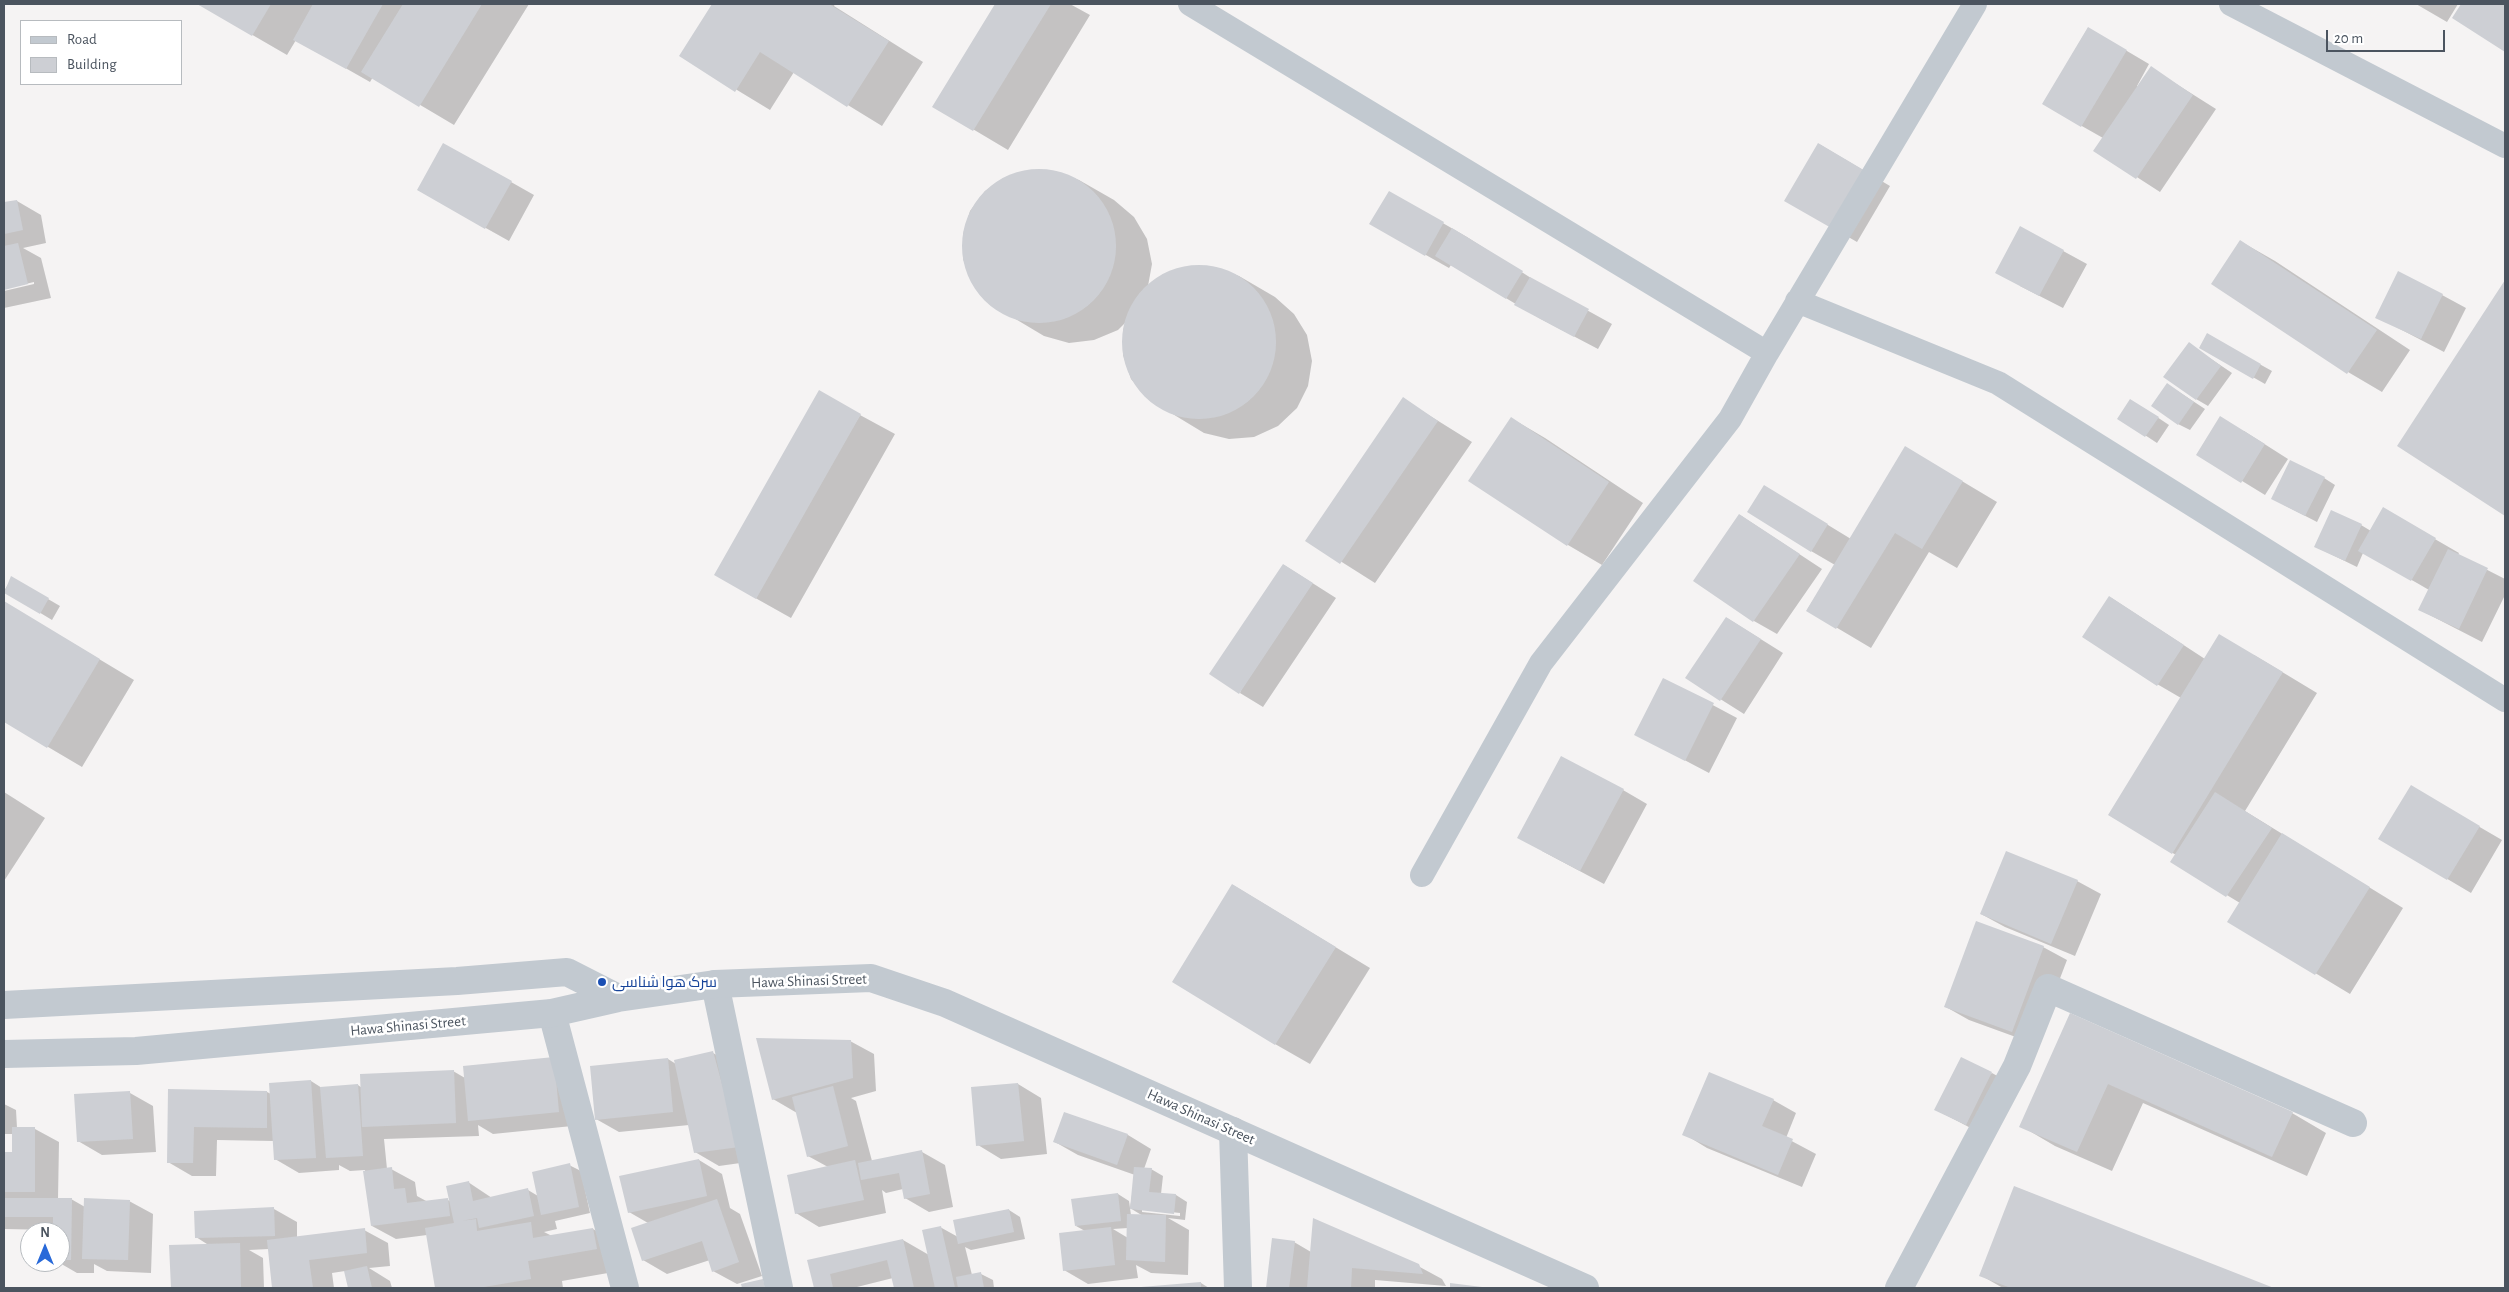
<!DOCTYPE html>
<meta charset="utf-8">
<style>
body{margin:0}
#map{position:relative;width:2509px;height:1292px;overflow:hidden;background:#f5f3f3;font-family:"Alegreya Sans",sans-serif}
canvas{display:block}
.frame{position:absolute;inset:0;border:5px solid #4b545f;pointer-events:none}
.legend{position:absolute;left:20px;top:20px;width:162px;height:65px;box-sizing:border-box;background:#fff;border:1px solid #b7bbbf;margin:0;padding:6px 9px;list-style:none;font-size:15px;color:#4b545f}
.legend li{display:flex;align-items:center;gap:10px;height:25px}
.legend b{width:25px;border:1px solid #b7bbbf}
.north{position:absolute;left:20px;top:1222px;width:50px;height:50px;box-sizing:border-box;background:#fff;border:1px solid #b7bbbf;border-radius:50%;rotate:0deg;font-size:14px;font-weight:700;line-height:20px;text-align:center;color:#4b545f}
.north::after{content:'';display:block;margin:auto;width:18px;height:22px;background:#2869d9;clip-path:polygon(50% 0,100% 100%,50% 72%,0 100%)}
.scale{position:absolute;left:2326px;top:30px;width:119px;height:22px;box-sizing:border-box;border:2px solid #4b545f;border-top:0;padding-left:6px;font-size:15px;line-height:18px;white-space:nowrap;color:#4b545f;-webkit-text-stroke:4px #fff;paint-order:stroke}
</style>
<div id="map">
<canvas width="2509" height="1292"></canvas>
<div class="frame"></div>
<ul class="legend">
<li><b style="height:6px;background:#c2c9d0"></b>Road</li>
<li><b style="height:14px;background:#cdcfd4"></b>Building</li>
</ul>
<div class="north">N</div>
<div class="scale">20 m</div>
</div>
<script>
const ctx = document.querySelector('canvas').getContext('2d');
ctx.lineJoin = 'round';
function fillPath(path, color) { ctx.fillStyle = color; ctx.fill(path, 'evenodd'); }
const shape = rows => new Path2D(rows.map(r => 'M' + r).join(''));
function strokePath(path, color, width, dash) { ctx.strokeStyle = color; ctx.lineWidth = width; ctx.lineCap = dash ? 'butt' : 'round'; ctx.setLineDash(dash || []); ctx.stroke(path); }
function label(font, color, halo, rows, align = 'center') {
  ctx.font = font + ' "Alegreya Sans",Cairo,sans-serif'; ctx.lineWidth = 5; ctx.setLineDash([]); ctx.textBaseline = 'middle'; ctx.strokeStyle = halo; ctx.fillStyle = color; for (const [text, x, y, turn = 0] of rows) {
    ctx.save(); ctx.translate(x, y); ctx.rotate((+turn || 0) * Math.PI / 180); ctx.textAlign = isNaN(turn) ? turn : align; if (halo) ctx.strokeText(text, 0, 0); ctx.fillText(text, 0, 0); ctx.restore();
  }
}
fillPath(shape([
 [199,4,529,4,454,125,373,77,370,82,296,40,287,55],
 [714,4,835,4,834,6,923,62,882,126,794,72,770,110,681,56],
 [997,4,1070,4,1090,15,1008,150,934,106],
 [2416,4,2458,4,2447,22],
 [2463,4,2505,4,2505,51,2454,17],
 [2088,28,2149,64,2137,86,2138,87,2151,68,2216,109,2160,192,2095,150,2103,138,2043,104],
 [1819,144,1890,186,1857,242,1786,201],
 [1030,170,1055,171,1079,180,1114,200,1134,217,1147,239,1152,264,1148,286,1166,273,1190,266,1215,267,1239,276,1275,297,1294,314,1307,335,1312,361,1308,386,1297,408,1278,426,1254,437,1229,439,1204,433,1148,399,1131,379,1123,355,1123,330,1126,322,1118,330,1094,340,1069,343,1044,336,987,302,972,282,963,259,963,234,970,211,985,191,1006,177],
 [511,182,534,195,509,241,418,190],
 [1389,192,1467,237,1545,287,1612,324,1598,349,1539,318,1451,265,1449,268,1371,224],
 [17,201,41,215,46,243,23,248,41,258,51,298,4,308,4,291,34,284,34,282,4,289,4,204],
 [2021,228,2087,264,2063,308,2020,286],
 [2240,241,2275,261,2410,350,2382,392,2348,372,2213,283],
 [2505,282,2505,515,2399,446],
 [2442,295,2466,308,2444,352,2377,317],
 [2207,335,2272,371,2265,384,2200,347],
 [2189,344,2232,373,2208,406,2196,399],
 [2167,384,2205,409,2190,430,2178,424],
 [1403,399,1472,442,1375,583,1307,540],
 [2142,407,2169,425,2157,443,2119,418],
 [860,415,895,434,791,618,750,595],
 [1511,418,1545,438,1643,503,1602,565,1568,545],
 [2244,431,2288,459,2265,495,2198,454],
 [1940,468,1997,502,1957,568,1929,552,1871,648,1807,610,1835,565,1811,551,1787,500,1851,539],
 [2324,478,2335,485,2317,522,2284,505],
 [2383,509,2459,553,2458,555,2505,579,2505,595,2482,642,2420,610,2429,590,2417,583,2363,553,2357,567,2316,547,2361,525,2371,531],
 [1740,515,1822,569,1777,634,1754,621],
 [1284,565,1336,598,1263,707,1240,693],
 [12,578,60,606,52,620,4,591],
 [2110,597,2205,659,2254,655,2317,693,2245,811,2403,908,2350,994,2229,921,2240,903,2172,862,2176,855,2109,815,2181,698,2157,684],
 [4,602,134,680,82,767,4,721],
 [1727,618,1783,653,1744,714,1687,678],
 [1664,679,1737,718,1709,773,1635,734],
 [2411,787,2502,840,2471,893,2380,839],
 [1623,790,1647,804,1604,884,1542,851],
 [4,792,45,818,4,881],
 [2077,881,2101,894,2075,956,2005,927,1981,914],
 [1233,885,1370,968,1310,1064,1275,1044],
 [2043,947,2067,960,2035,1044,1969,1020,1946,1007],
 [2071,1014,2292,1113,2326,1133,2307,1176,2143,1103,2112,1171,2055,1146,2021,1126],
 [850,1041,874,1054,876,1091,851,1098,856,1101,872,1161,922,1152,945,1165,953,1207,929,1212,905,1198,903,1189,886,1193,882,1190,886,1213,819,1227,796,1213,828,1167,808,1156,797,1113,773,1099],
 [713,1053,737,1066,762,1160,719,1166,695,1152,689,1125,619,1132,596,1119,668,1059,676,1064],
 [554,1058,582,1125,493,1134,478,1125,479,1136,384,1139,387,1169,391,1169,415,1182,417,1196,428,1202,447,1200,451,1201,468,1182,492,1198,528,1190,538,1196,569,1165,581,1171,590,1213,555,1221,557,1229,544,1232,552,1236,593,1229,628,1249,631,1269,562,1281,563,1288,436,1288,427,1235,396,1239,372,1226,365,1170,350,1171,339,1165,339,1170,299,1173,275,1159,274,1141,217,1140,216,1176,192,1176,168,1162,169,1090,267,1092,271,1094,311,1081,322,1088,358,1085,362,1088,453,1071,465,1078],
 [1992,1073,2015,1086,1990,1138,1936,1110],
 [1018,1084,1041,1098,1047,1154,1001,1159,978,1145],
 [130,1093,153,1106,156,1152,102,1155,78,1141],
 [1773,1100,1796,1113,1786,1138,1816,1154,1802,1187,1707,1148,1684,1134],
 [4,1104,16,1110,17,1128,35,1129,59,1142,58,1199,71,1199,85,1207,129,1201,153,1214,151,1273,107,1271,94,1264,94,1273,77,1273,58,1262,60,1262,60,1232,54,1230,4,1229,4,1199,6,1199,4,1198,4,1153,13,1153,13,1134,4,1134],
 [1065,1113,1128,1135,1151,1149,1144,1169,1151,1169,1163,1176,1161,1194,1176,1195,1187,1202,1185,1220,1168,1218,1189,1230,1188,1275,1151,1273,1136,1265,1138,1278,1088,1284,1064,1270,1085,1231,1076,1226,1118,1194,1129,1201,1131,1215,1143,1216,1130,1208,1135,1175,1078,1155,1055,1142],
 [1142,1209,1180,1213,1180,1216,1142,1212],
 [1128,1228,1128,1238,1113,1229],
 [699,1160,722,1174,730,1208,740,1214,762,1276,737,1284,713,1271,710,1260,667,1274,643,1260,648,1223,629,1212],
 [2015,1187,2271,1288,2003,1288,1980,1275],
 [274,1209,297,1222,297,1238,364,1230,388,1243,390,1266,369,1268,390,1281,392,1288,349,1288,345,1271,332,1273,334,1288,274,1288,269,1249,249,1250,263,1258,264,1288,172,1288,171,1247,210,1246,196,1237],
 [1009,1210,1020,1217,1025,1239,971,1250,965,1247,972,1275,981,1274,993,1280,994,1288,895,1288,893,1278,853,1288,815,1288,809,1261,903,1240,929,1255,940,1227,958,1237],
 [1273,1240,1294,1242,1311,1252,1418,1266,1442,1279,1446,1286,1375,1280,1375,1288,1267,1288],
 [1201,1283,1209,1288,1139,1288]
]), '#0003');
fillPath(shape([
 [197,4,271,4,252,36],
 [313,4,383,4,346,69,293,40],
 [403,4,482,4,419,107,361,72],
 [712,4,829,4,889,41,847,107,760,52,735,92,679,56],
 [995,4,1051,4,973,131,932,107],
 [2461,4,2505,4,2505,52,2452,18],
 [2088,27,2127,50,2081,127,2042,104],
 [2151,66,2193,95,2136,179,2093,151],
 [443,143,512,181,485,229,417,190],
 [1818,143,1867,172,1833,229,1784,201],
 '962 246a77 77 0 1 1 154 0a77 77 0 1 1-154 0Z',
 [1389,191,1444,222,1425,256,1369,224],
 [17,200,23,230,4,234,4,202],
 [2020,226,2064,250,2039,296,1995,273],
 [1452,228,1523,271,1506,299,1435,256],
 [2240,240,2377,330,2347,374,2211,284],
 [18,243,28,284,4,290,4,246],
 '1122 342a77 77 0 1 1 154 0a77 77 0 1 1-154 0Z',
 [2398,271,2443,294,2421,339,2375,318],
 [1530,277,1589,309,1574,337,1514,305],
 [2505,280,2505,516,2397,446],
 [2207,333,2261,364,2253,379,2199,348],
 [2189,342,2221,366,2196,400,2163,377],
 [2167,383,2194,402,2178,425,2151,406],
 [819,390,861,414,756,599,714,575],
 [1403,397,1438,421,1340,564,1305,541],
 [2130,399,2159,417,2145,437,2117,419],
 [2220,416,2265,444,2241,483,2196,455],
 [1511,417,1609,482,1567,546,1468,481],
 [1905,446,1963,481,1922,549,1895,533,1836,629,1806,611],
 [2290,460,2325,477,2305,516,2271,499],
 [1764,485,1828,524,1811,552,1747,512],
 [2383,507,2436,538,2411,581,2358,551],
 [2331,510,2362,524,2345,561,2314,547],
 [1739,514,1800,554,1753,622,1693,581],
 [2448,549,2488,568,2459,629,2418,610],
 [1283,564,1313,583,1239,694,1209,674],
 [11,576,49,598,40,614,4,593],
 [2109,596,2184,645,2157,686,2082,637],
 [4,601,100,659,47,748,4,722],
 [1726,617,1761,639,1720,701,1685,678],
 [2219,634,2283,672,2172,854,2108,815],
 [1663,678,1714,703,1685,761,1634,735],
 [1561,756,1624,789,1580,871,1517,838],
 [2411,785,2480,826,2447,880,2378,839],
 [2215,792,2272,828,2226,897,2170,862],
 [2282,833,2370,887,2315,975,2227,922],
 [2006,851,2078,880,2051,944,1980,914],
 [1232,884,1336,947,1275,1045,1172,982],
 [1976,921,2044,946,2012,1032,1944,1007],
 [2070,1013,2293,1112,2272,1157,2108,1084,2077,1152,2019,1127],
 [756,1038,851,1040,853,1078,772,1100],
 [713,1051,739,1147,694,1153,674,1060],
 [554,1057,559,1112,468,1121,463,1066],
 [1961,1057,1992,1072,1966,1125,1934,1110],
 [668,1058,673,1112,595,1120,590,1066],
 [454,1070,456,1123,362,1127,360,1074],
 [1709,1072,1774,1099,1762,1126,1793,1139,1778,1175,1682,1135],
 [311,1080,316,1158,274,1160,269,1083],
 [1018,1083,1024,1141,976,1146,971,1087],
 [358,1084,363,1156,326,1158,320,1087],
 [833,1086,848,1146,807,1157,792,1097],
 [168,1089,267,1091,267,1128,194,1127,193,1163,167,1163],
 [130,1091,133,1139,77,1142,74,1094],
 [1064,1112,1128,1134,1117,1165,1053,1142],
 [12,1127,35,1127,35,1192,4,1192,4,1152,12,1152],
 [922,1150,930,1194,904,1199,899,1173,861,1180,858,1163],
 [699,1159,707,1196,628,1213,619,1176],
 [855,1160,864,1200,795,1214,787,1175],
 [570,1163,579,1207,541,1215,532,1172],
 [392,1167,394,1189,405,1188,407,1203,448,1198,450,1216,371,1226,363,1171],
 [1134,1167,1152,1168,1149,1192,1176,1194,1174,1214,1130,1209],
 [469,1181,473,1201,528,1188,534,1216,479,1228,477,1218,461,1221,476,1219,477,1231,531,1222,533,1238,593,1228,597,1249,528,1261,531,1279,478,1288,435,1288,425,1228,454,1223,446,1186],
 [2014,1186,2274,1288,2011,1288,1979,1276],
 [1118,1193,1121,1221,1075,1226,1071,1199],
 [4,1198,72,1198,71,1260,60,1260,60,1232,53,1232,53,1217,4,1217],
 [84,1198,130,1200,128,1260,82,1259],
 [717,1199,739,1262,712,1272,702,1241,642,1261,631,1228],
 [274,1207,275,1236,195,1238,194,1211],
 [1009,1209,1014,1232,958,1244,953,1220],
 [1127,1214,1166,1215,1165,1262,1126,1260],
 [1313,1218,1419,1264,1423,1274,1352,1268,1351,1288,1307,1288],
 [941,1226,955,1288,935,1288,922,1230],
 [1111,1227,1115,1265,1063,1271,1059,1233],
 [365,1228,367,1253,309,1260,313,1288,272,1288,267,1240],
 [1272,1238,1295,1241,1289,1288,1266,1288],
 [903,1239,914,1288,894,1288,887,1260,830,1274,833,1288,814,1288,807,1260],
 [240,1243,241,1288,171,1288,169,1245],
 [367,1266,372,1288,348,1288,344,1271],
 [981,1272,984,1288,958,1288,956,1277],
 [763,1279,765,1288,742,1288,741,1284],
 [1201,1282,1201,1288,1141,1288,1141,1287],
 [1450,1283,1482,1287,1482,1288,1450,1288]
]), '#cdcfd4');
strokePath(shape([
 [1190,4,1767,353],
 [2231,4,2505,146],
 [1797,301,1998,383,2505,700],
 [1422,875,1541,663,1730,419,1767,353,1975,4]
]), '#c2c9d0', 24);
strokePath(shape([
 [715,984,779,1288],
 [552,1013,625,1288],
 [1233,1131,1238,1288],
 [1899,1288,2017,1066,2048,988,2353,1123]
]), '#c2c9d0', 28);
strokePath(shape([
 [4,1005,457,981,567,972,618,998],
 [4,1054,136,1051,552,1013,618,998,715,984,871,978,945,1003,1585,1288]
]), '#c2c9d0', 28);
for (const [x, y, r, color] of [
 [602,982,5,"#1a4fb4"]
]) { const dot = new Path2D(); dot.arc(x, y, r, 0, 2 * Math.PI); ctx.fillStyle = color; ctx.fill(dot); strokePath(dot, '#fff', 2); }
label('15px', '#4b545f', '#fff', [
 ["Hawa Shinasi Street",809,981,-2],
 ["Hawa Shinasi Street",408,1026,-5],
 ["Hawa Shinasi Street",1201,1117,24]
]);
label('15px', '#164399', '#fff', [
 ["سرک هوا شناسی",612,982]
], 'left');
</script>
